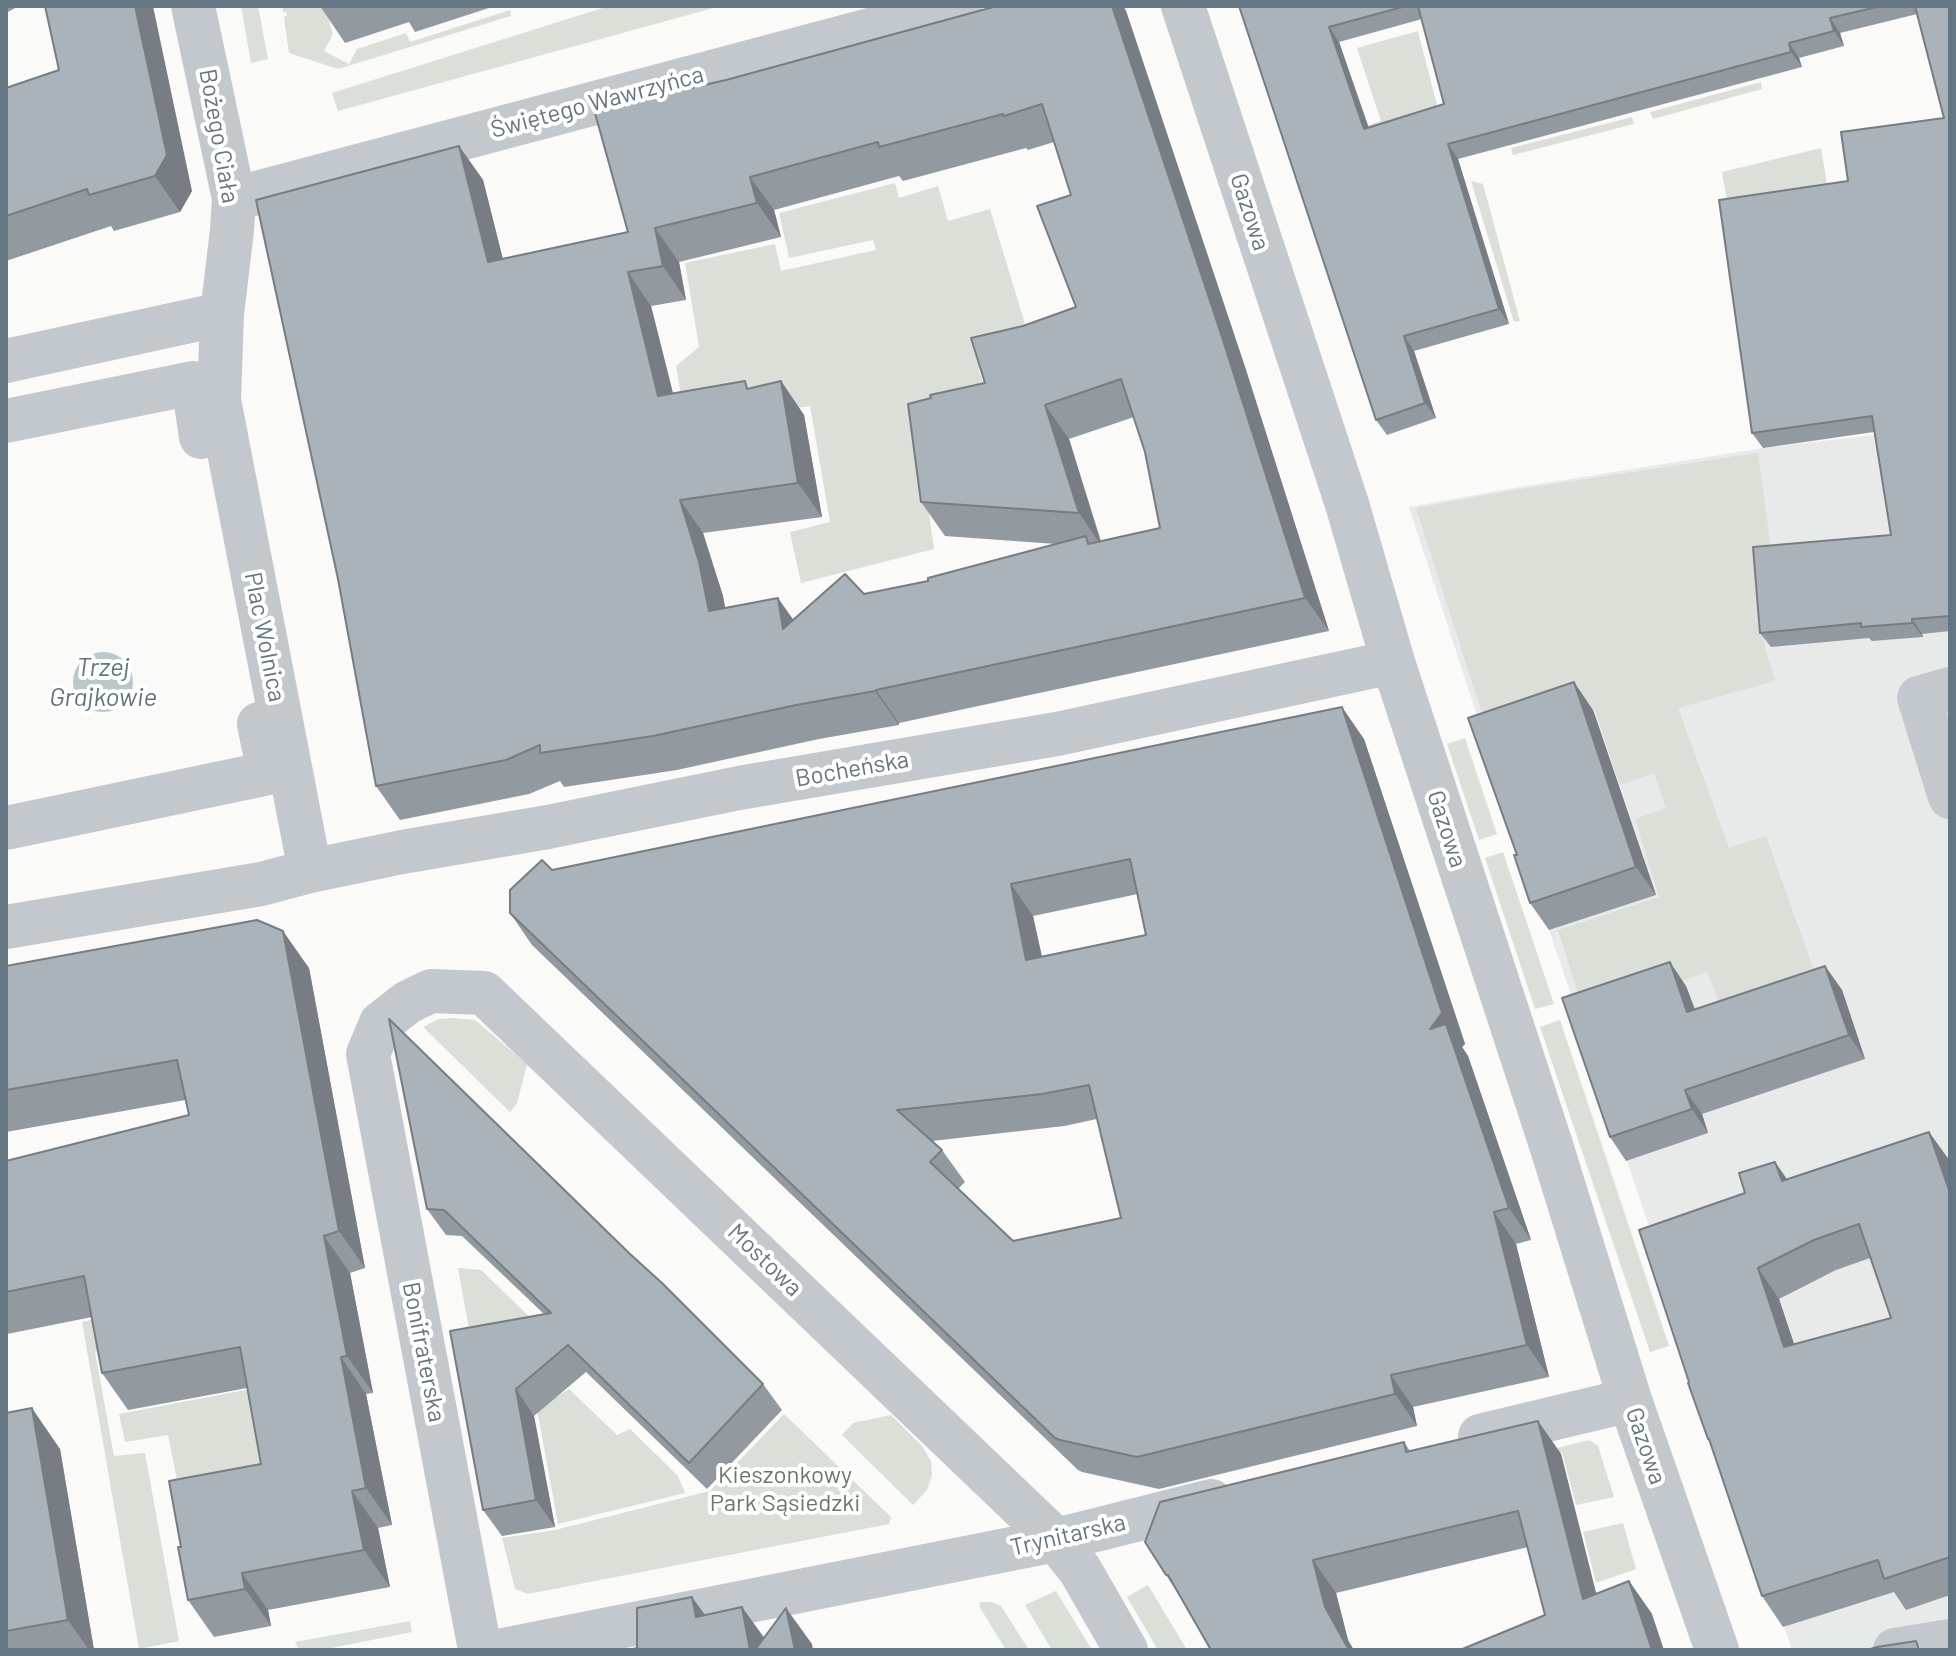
<!DOCTYPE html>
<meta charset="utf-8">
<style>
body{margin:0}
#map{position:relative;width:1956px;height:1656px;overflow:hidden;background:#fafaf8;font-family:Barlow,sans-serif}
canvas{display:block}
.frame{position:absolute;inset:0;border:8px solid #657683;pointer-events:none}
</style>
<div id="map">
<canvas width="1956" height="1656"></canvas>
<div class="frame"></div>
</div>
<script>
const ctx = document.querySelector('canvas').getContext('2d');
ctx.lineJoin = 'round';
function fillPath(path, color) { ctx.fillStyle = color; ctx.fill(path, 'evenodd'); }
const shape = rows => new Path2D(rows.map(r => 'M' + r).join(''));
function strokePath(path, color, width, dash) { ctx.strokeStyle = color; ctx.lineWidth = width; ctx.lineCap = dash ? 'butt' : 'round'; ctx.setLineDash(dash || []); ctx.stroke(path); }
function label(font, color, halo, rows, align = 'center') {
  ctx.font = font + ' Barlow,sans-serif'; ctx.lineWidth = 8; ctx.setLineDash([]); ctx.textBaseline = 'middle'; ctx.strokeStyle = halo; ctx.fillStyle = color; for (const [text, x, y, turn = 0] of rows) {
    ctx.save(); ctx.translate(x, y); ctx.rotate((+turn || 0) * Math.PI / 180); ctx.textAlign = isNaN(turn) ? turn : align; if (halo) ctx.strokeText(text, 0, 0); ctx.fillText(text, 0, 0); ctx.restore();
  }
}
fillPath(shape([
 [1950,426,1950,1650,1792,1650,1487,746,1409,507,1508,489,1763,448]
]), '#e8e9e9');
fillPath(shape([
 [241,6,258,6,268,59,251,63],
 [282,6,325,6,333,34,324,51,349,64,357,49,406,33,410,42,510,10,511,16,338,69,289,53,284,17,287,15,286,12,283,12],
 [609,6,721,6,338,111,332,93],
 [1418,31,1439,113,1380,167,1368,125,1381,121,1357,48],
 [1761,82,1762,89,1653,119,1650,112],
 [1632,117,1634,124,1513,155,1511,148],
 [1821,148,1829,196,1729,212,1722,172],
 [1471,181,1483,184,1520,321,1514,322],
 [895,183,899,198,938,186,948,221,990,209,1035,357,978,369,995,413,917,432,934,549,801,583,790,532,830,522,810,406,686,426,676,366,699,347,685,263,775,244,781,271,876,250,873,240,789,258,779,213],
 [1758,453,1772,558,1758,559,1765,648,1775,681,1678,708,1729,848,1766,836,1813,968,1719,1002,1707,972,1585,1015,1558,930,1659,897,1635,819,1666,808,1654,773,1620,785,1594,708,1492,744,1416,508,1514,490],
 [1465,738,1497,834,1479,840,1447,744],
 [1503,852,1554,1004,1535,1009,1485,858],
 [453,1018,475,1020,527,1064,517,1103,510,1112,423,1027,439,1019],
 [1560,1020,1669,1346,1650,1352,1540,1027],
 [458,1268,481,1270,562,1348,471,1341],
 [113,1315,119,1347,95,1352,114,1456,145,1453,179,1641,139,1649,82,1322],
 [261,1387,280,1485,177,1480,168,1435,125,1442,119,1414],
 [569,1389,617,1435,630,1429,678,1476,685,1493,558,1524,537,1409],
 [784,1414,891,1517,889,1524,528,1594,515,1589,502,1538,555,1530,710,1491],
 [891,1415,922,1446,931,1461,932,1475,927,1490,913,1505,842,1435,853,1423],
 [1589,1440,1598,1446,1614,1497,1576,1505,1562,1452,1523,1461,1521,1457],
 [1623,1523,1636,1569,1596,1583,1583,1532],
 [1148,1585,1187,1650,1158,1650,1127,1597],
 [1056,1591,1092,1650,1052,1650,1025,1605],
 [979,1602,992,1602,1001,1606,1029,1650,1006,1650,979,1606,980,1605],
 [410,1621,412,1632,321,1650,299,1650,295,1642]
]), '#dadfd7');
fillPath(shape([
 '73 682a30 30 0 1 1 60 0a30 30 0 1 1-60 0Z'
]), '#bbc7cb');
strokePath(shape([
 [193,6,234,199,232,230,222,314,219,400,310,871],
 [1183,6,1347,504,1393,662,1551,1145,1630,1400,1717,1650],
 [234,199,960,6],
 [6,361,222,314],
 [6,421,193,383,201,437],
 [1950,689,1919,698,1950,797],
 [6,828,269,773,259,724],
 [6,927,261,884,310,871,402,852,548,827,739,788,1057,734,1393,662],
 [1480,1436,1630,1400],
 [480,1650,368,1054,381,1023,408,1002,431,991,484,993,1056,1540,1080,1570,1126,1650],
 [503,1650,1056,1540,1211,1501],
 [1895,1650,1950,1641]
]), '#c3c8cc', 44);
fillPath(shape([
 [6,6,19,6,6,13],
 [320,6,495,6,415,32,409,22,345,43],
 [997,6,1123,6,1126,11,1245,367,1329,631,899,723,899,725,819,739,677,770,564,787,560,781,529,794,400,820,376,786,338,579,459,146,483,180,503,259,628,232,726,80],
 [1054,142,1071,195,1076,307,1023,326,985,383,921,502,945,536,1056,544,928,581,864,594,794,620,725,608,723,596,703,533,822,517,804,415,781,381,750,388,673,393,651,306,686,300,679,262,781,237,774,210,899,176,903,181,1026,148,1028,150],
 [1134,417,1145,452,1160,528,1101,541,1069,439],
 [1239,6,1950,6,1950,631,1922,634,1923,637,1872,641,1869,638,1771,647,1760,633,1891,535,1874,432,1763,448,1752,433,1848,181,1944,118,1917,14,1840,33,1844,46,1799,58,1802,67,1458,159,1509,324,1414,351,1436,418,1387,435,1376,420],
 [1422,19,1444,104,1369,128,1339,42],
 [6,88,192,191,180,212,114,231,111,226,6,261],
 [1593,710,1656,895,1549,930,1530,903,1517,855],
 [1364,739,1465,1044,1462,1047,1468,1056,1531,1240,1516,1244,1549,1377,1413,1407,1417,1426,1159,1489,1082,1472,1078,1470,532,945,510,913,552,870],
 [1138,894,1146,935,1042,956,1033,916],
 [1097,1119,1121,1218,1013,1241,958,1189,965,1182,942,1150,932,1141,1064,1126],
 [6,966,309,968,365,1268,350,1273,373,1393,366,1394,392,1525,378,1528,390,1587,268,1610,271,1626,214,1637,188,1600,181,1547,261,1464,247,1388,128,1410,102,1373,92,1317,7,1334,6,1332,6,1161,189,1115,185,1100,6,1132],
 [1825,966,1842,990,1865,1059,1702,1114,1708,1133,1626,1161,1610,1137,1686,986,1695,1009],
 [389,1019,763,1384,782,1410,707,1489,586,1372,534,1416,555,1527,502,1536,483,1510,450,1331,544,1314,462,1236,446,1235,427,1209],
 [1950,1161,1950,1595,1906,1610,1894,1592,1783,1627,1762,1596,1711,1444,1708,1439,1689,1382,1745,1193,1775,1162,1787,1179],
 [1870,1258,1891,1318,1794,1344,1779,1299,1836,1270],
 [6,1413,60,1449,94,1650,6,1650],
 [1538,1421,1561,1454,1596,1594,1629,1581,1652,1614,1545,1615,1528,1547,1336,1593,1348,1640,1179,1595,1166,1575,1404,1442,1410,1451]
]), '#929a9f');
fillPath(shape([
 [135,6,153,6,192,191,180,212,155,176],
 [1112,6,1123,6,1126,11,1245,367,1329,631,1305,598],
 [1830,18,1840,33,1844,46,1834,31],
 [1329,27,1339,42,1374,144,1364,129],
 [1789,43,1799,58,1802,67,1791,52],
 [1448,144,1458,159,1509,324,1499,309],
 [459,146,483,180,512,296,488,262],
 [750,177,774,210,781,237,757,203],
 [655,228,679,262,686,300,663,266],
 [628,272,651,306,682,430,658,396],
 [1404,336,1414,351,1436,418,1425,403],
 [781,381,804,415,822,517,798,483],
 [1045,405,1069,439,1102,547,1079,513],
 [680,500,703,533,723,596,732,645,709,611],
 [778,598,802,632,783,629],
 [1912,619,1922,634,1923,637,1912,623],
 [1574,682,1593,710,1656,895,1636,867],
 [876,690,899,723,899,725,875,691],
 [1342,707,1364,739,1465,1044,1462,1047,1468,1056,1531,1240,1509,1208,1430,1029],
 [1011,884,1033,916,1049,992,1026,960],
 [283,931,309,968,365,1268,339,1231],
 [1670,962,1686,986,1704,1036,1687,1012],
 [1825,966,1842,990,1865,1059,1849,1035],
 [1685,1090,1702,1114,1708,1133,1692,1109],
 [1929,1132,1950,1161,1950,1193],
 [1775,1162,1796,1193,1782,1181],
 [1494,1212,1516,1244,1549,1377,1527,1345],
 [324,1236,350,1273,373,1393,347,1356],
 [1758,1268,1779,1299,1805,1377,1784,1347],
 [341,1357,366,1394,392,1525,366,1488],
 [1391,1375,1413,1407,1417,1426,1395,1394],
 [516,1389,534,1416,555,1527,536,1500],
 [32,1408,60,1449,94,1650,89,1650,68,1620],
 [1538,1421,1561,1454,1606,1632,1583,1599],
 [352,1491,378,1528,390,1587,364,1550],
 [1313,1560,1336,1593,1348,1640,1354,1650,1349,1650,1325,1607],
 [242,1573,268,1610,271,1626,245,1589],
 [1629,1581,1652,1614,1664,1650,1652,1650],
 [692,1597,718,1633,696,1617],
 [742,1607,768,1643,769,1650,750,1650],
 [786,1608,812,1644,813,1650,795,1650]
]), '#777d82');
const building = shape([
 [45,6,135,6,167,155,155,176,89,195,87,189,6,216,6,88,59,70,45,6],
 [997,6,1112,6,1221,334,1305,598,876,690,875,691,796,705,653,736,540,753,540,745,506,760,376,786,338,579,256,200,459,146,488,262,628,232,595,113,647,98,726,80,997,6],
 [1042,104,1071,195,1037,206,1076,307,1023,326,971,338,985,383,930,395,931,398,908,404,921,502,1079,513,1045,405,1121,379,1145,452,1160,528,1088,544,1086,536,928,578,928,581,864,594,845,574,783,629,778,598,709,611,699,562,680,500,798,483,781,381,747,389,745,381,658,396,628,272,663,266,655,228,757,203,750,177,878,142,879,147,1003,114,1004,116,1042,104],
 [1239,6,1406,6,1329,27,1364,129,1444,104,1418,6,1881,6,1830,18,1834,31,1789,43,1791,52,1448,144,1499,309,1404,336,1425,403,1376,420,1239,6],
 [1915,6,1950,6,1950,616,1912,619,1912,623,1861,627,1861,623,1760,633,1753,547,1891,535,1872,416,1752,433,1719,200,1848,181,1841,132,1944,118,1915,6],
 [1574,682,1636,867,1530,903,1514,855,1517,855,1468,718,1574,682],
 [1342,707,1442,1013,1430,1029,1446,1024,1509,1208,1494,1212,1527,1345,1391,1375,1395,1394,1137,1457,1060,1440,1055,1438,510,913,510,890,542,860,552,870,1342,707],
 [1130,859,1146,935,1026,960,1011,884,1130,859],
 [1089,1085,1121,1218,1013,1241,930,1162,942,1150,897,1110,1042,1094,1089,1085],
 [257,920,283,931,339,1231,324,1236,347,1356,341,1357,366,1488,352,1491,364,1550,242,1573,245,1589,188,1600,178,1547,181,1547,169,1481,261,1464,240,1347,102,1373,84,1276,6,1292,6,1161,189,1115,177,1060,6,1090,6,966,257,920],
 [1670,962,1687,1012,1825,966,1849,1035,1685,1090,1692,1109,1610,1137,1562,998,1670,962],
 [389,1019,630,1254,662,1283,763,1384,689,1463,568,1345,516,1389,536,1500,483,1510,450,1331,551,1313,444,1210,427,1209,389,1019],
 [1929,1132,1950,1193,1950,1557,1884,1579,1878,1560,1762,1596,1709,1439,1708,1439,1688,1383,1689,1382,1639,1230,1745,1193,1739,1173,1775,1162,1782,1181,1929,1132],
 [1859,1224,1891,1318,1784,1347,1758,1268,1814,1240,1859,1224],
 [32,1408,68,1620,6,1631,6,1413,32,1408],
 [1538,1421,1583,1599,1629,1581,1652,1650,1460,1650,1545,1615,1518,1511,1313,1560,1325,1607,1349,1650,1211,1650,1168,1575,1166,1575,1145,1542,1160,1502,1404,1442,1406,1452,1538,1421],
 [692,1597,696,1617,742,1607,750,1650,629,1650,637,1648,637,1608,692,1597],
 [786,1608,795,1650,755,1650,786,1608],
 [1916,1641,1919,1650,1867,1650,1877,1647,1916,1641]
]);
fillPath(building, '#aab3b9');
strokePath(building, '#777d82', 2);
label('24px', '#657683', '#fff', [
 ["Świętego Wawrzyńca",597,102,-15],
 ["Bożego Ciała",219,136,80],
 ["Gazowa",1250,212,72],
 ["Plac Wolnica",265,637,79],
 ["Bocheńska",852,769,-10],
 ["Gazowa",1447,829,72],
 ["Mostowa",765,1260,44],
 ["Bonifraterska",424,1352,79],
 ["Gazowa",1646,1446,71],
 ["Trynitarska",1068,1535,-13]
]);
label('24px', '#687a64', '#fff', [
 ["Kieszonkowy",785,1475],
 ["Park Sąsiedzki",785,1503]
]);
label('italic 26px', '#60757c', '#fff', [
 ["Trzej",103,667],
 ["Grajkowie",103,697]
]);
</script>
